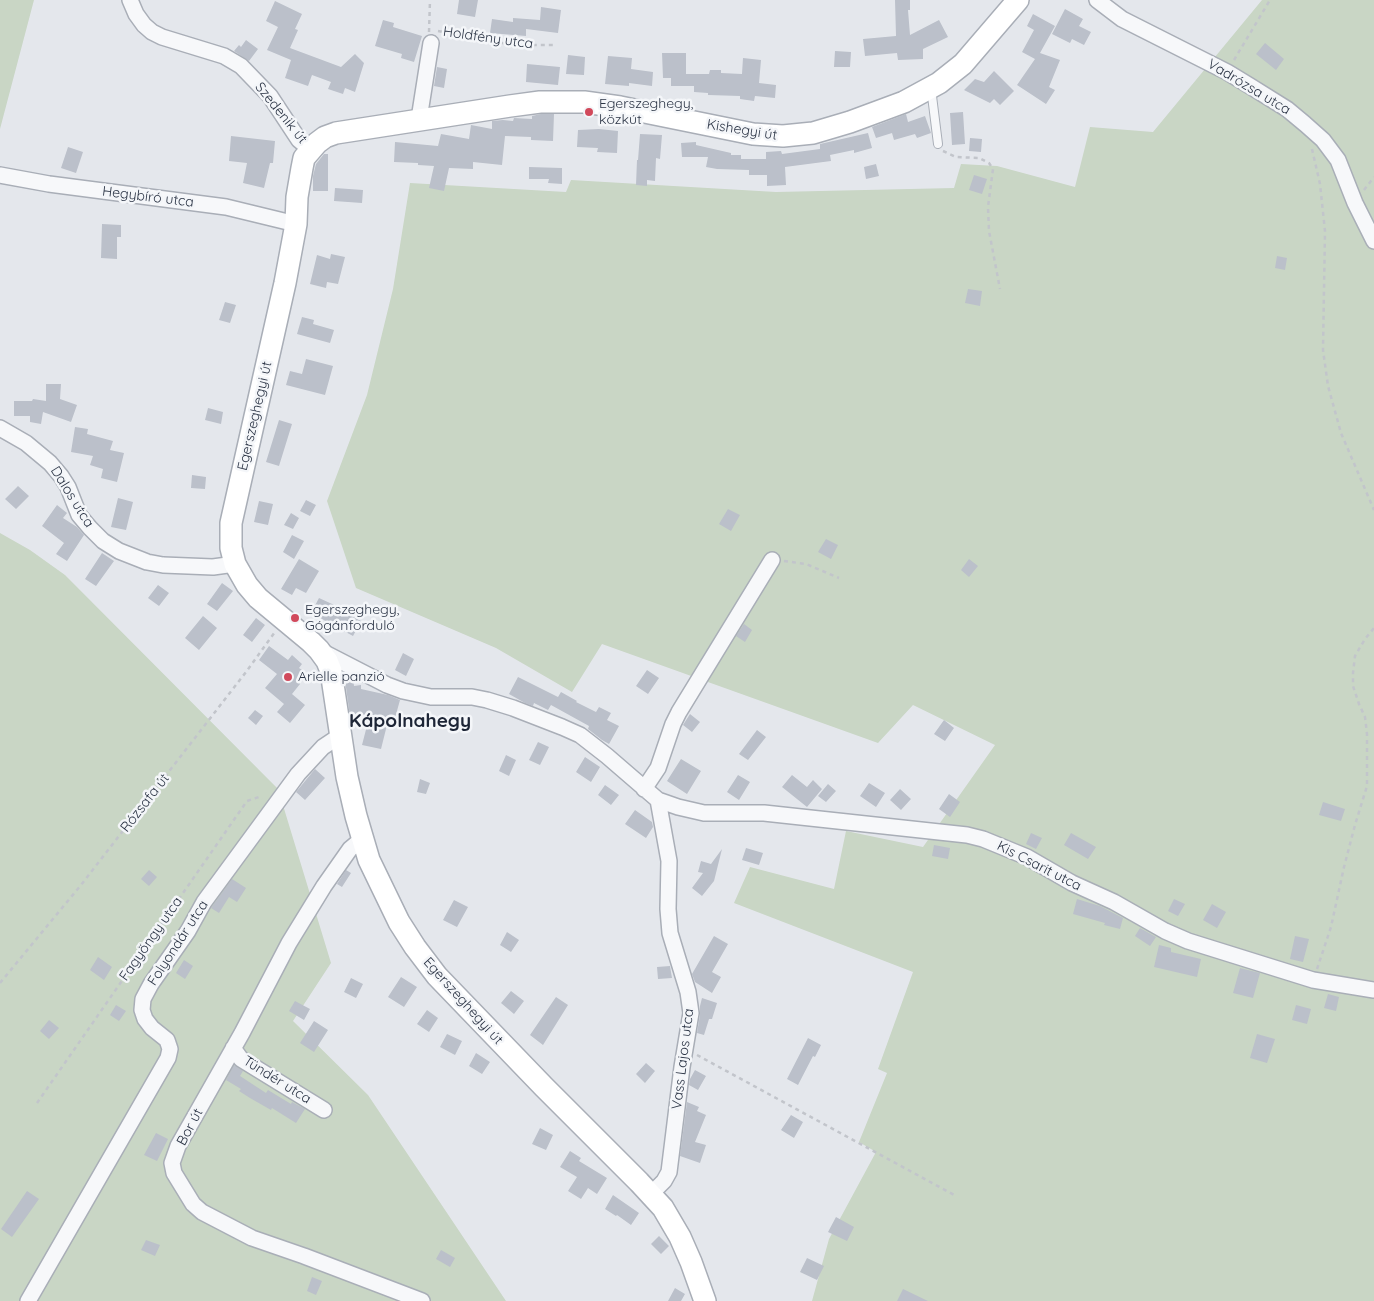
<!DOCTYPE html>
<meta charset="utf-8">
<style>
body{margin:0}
canvas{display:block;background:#e4e7ec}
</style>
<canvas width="1374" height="1301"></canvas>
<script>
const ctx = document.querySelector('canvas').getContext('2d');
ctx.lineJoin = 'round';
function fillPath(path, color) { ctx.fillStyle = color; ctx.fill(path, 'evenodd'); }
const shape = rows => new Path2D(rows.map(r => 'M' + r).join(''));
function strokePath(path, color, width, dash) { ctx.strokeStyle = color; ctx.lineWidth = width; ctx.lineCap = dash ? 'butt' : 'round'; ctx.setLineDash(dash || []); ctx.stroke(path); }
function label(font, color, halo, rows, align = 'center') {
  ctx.font = font + ' Quicksand,sans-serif'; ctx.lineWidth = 5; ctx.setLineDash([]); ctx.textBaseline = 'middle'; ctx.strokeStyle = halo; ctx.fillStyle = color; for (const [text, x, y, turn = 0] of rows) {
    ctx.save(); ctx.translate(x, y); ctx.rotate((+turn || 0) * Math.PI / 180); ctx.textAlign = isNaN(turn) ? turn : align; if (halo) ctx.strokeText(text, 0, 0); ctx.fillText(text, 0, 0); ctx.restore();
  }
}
fillPath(shape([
 [0,0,34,0,0,129],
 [1262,0,1374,0,1374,1301,812,1301,829,1239,876,1152,859,1142,887,1073,878,1069,913,972,734,903,750,867,834,889,846,831,923,847,995,745,913,705,878,743,602,644,572,692,496,648,356,588,327,501,367,395,393,289,410,183,566,192,571,180,776,192,954,188,961,164,997,166,1075,187,1090,127,1153,132],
 [0,533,30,550,65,575,286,797,282,802,331,963,293,1021,368,1095,506,1301,0,1301]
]), '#c9d6c5');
fillPath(shape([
 [459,0,478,0,475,17,457,14],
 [895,0,910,0,910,10,908,10,910,35,939,20,948,37,923,49,923,59,898,60,897,53,865,56,863,39,896,36],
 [275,1,302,14,295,29,298,30,290,48,341,67,355,54,364,63,355,92,345,88,343,94,328,89,331,82,312,75,308,86,285,78,291,60,267,50,278,27,266,21],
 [541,7,561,10,558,33,526,29,526,36,490,33,492,19,513,22,513,18,540,20],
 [1065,9,1083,19,1079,26,1091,32,1084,45,1072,39,1070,43,1052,34],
 [1033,14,1055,26,1040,53,1060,60,1049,87,1055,90,1046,104,1017,85,1035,59,1022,52,1034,30,1027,26],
 [383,20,394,23,393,27,422,36,414,62,401,58,402,54,375,46],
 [246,40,258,49,249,61,234,51,239,45,241,47],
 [1265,43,1284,59,1276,70,1256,54],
 [835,51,851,52,850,67,834,67],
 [662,53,686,53,686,74,709,74,710,70,721,70,721,73,742,74,743,58,761,60,759,83,776,85,775,98,755,96,754,101,740,99,740,96,708,95,708,93,694,92,694,86,671,86,671,78,663,78],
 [568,55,585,57,584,75,566,74],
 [608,56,632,58,631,69,653,72,652,86,629,83,629,86,605,84],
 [527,64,560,67,558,85,526,82],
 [437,67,447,69,444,88,434,86],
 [994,71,1014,91,1000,105,994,99,990,103,964,90,975,79,984,82],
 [963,112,965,144,952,145,950,113],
 [541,114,554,114,553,141,531,140,531,137,505,136,502,165,473,162,473,169,449,168,444,191,429,188,434,166,418,165,418,163,394,162,395,142,438,146,441,134,469,139,471,125,492,129,492,121,503,120,513,121,514,118,532,119,532,116],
 [906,114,908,122,925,116,931,133,917,138,915,134,894,140,892,133,876,138,872,127],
 [599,129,618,131,617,153,597,152,598,148,577,147,578,130],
 [868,133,872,148,854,153,854,150,830,155,831,161,785,167,786,185,767,186,767,175,749,175,749,170,717,169,706,167,708,157,682,157,681,143,696,142,696,145,731,153,731,155,741,155,741,159,766,159,766,152,781,151,782,154,820,149,820,144],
 [640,134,662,135,660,159,656,158,655,181,647,180,647,186,636,185,637,160,638,160],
 [231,136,275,141,273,163,270,163,264,188,243,183,247,163,229,161],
 [970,138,982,139,981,152,969,151],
 [68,147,83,152,76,173,61,168],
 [324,154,328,154,328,191,313,191,313,176,316,164],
 [876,164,879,176,866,179,864,167],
 [529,167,562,168,562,184,548,183,549,179,529,179],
 [974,175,987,179,982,194,969,190],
 [335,188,363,190,362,203,334,201],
 [102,224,121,225,121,237,117,237,117,259,101,258],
 [331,254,345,257,338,284,327,282,326,288,310,284,317,255,330,259],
 [1277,256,1287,258,1285,270,1275,268],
 [968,289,982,291,980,306,965,303],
 [225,302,236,305,230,323,219,320],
 [302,317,314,320,313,324,334,330,330,343,297,334],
 [306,359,333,366,325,395,286,385,290,371,302,374],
 [46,384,61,384,60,399,77,405,71,422,43,412,41,424,30,422,30,416,14,416,14,401,32,401,33,399,46,401],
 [208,408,223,412,221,424,205,420],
 [279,420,292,424,279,466,266,462],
 [75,427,88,429,87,434,113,441,110,450,124,453,117,482,101,478,103,469,90,465,93,456,71,452],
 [192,475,206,477,205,489,191,488],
 [18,486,29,496,16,509,5,499],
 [118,498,133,502,126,530,111,527],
 [306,500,316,505,310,516,300,511],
 [259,501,273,504,268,525,254,522],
 [57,505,67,513,63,518,77,527,84,535,67,561,56,554,64,543,42,526],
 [728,509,740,515,731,531,719,524],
 [291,513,299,518,293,529,284,525],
 [292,535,304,541,294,559,283,552],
 [826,539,838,545,831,559,818,552],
 [102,553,114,561,96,586,85,579],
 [299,559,319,571,306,593,296,588,292,595,281,589],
 [969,559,978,566,969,577,961,570],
 [222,583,233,591,217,611,207,604],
 [158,585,169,593,159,606,148,598],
 [319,598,343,609,342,611,361,621,353,636,311,613],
 [203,616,217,628,199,650,185,638],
 [256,618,265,625,252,642,243,635],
 [744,624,752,630,745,642,736,636],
 [269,646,288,660,292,655,302,664,299,668,305,672,298,681,300,684,292,694,305,705,290,723,277,712,284,704,265,688,277,674,259,660],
 [403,653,414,659,406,676,395,670],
 [647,670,659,678,648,694,636,686],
 [344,673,353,678,354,686,361,685,361,689,388,695,400,700,395,718,389,717,381,749,362,745,370,714,350,716],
 [518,677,558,697,561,692,577,701,576,702,596,712,599,707,611,713,607,720,619,726,609,744,602,740,588,729,589,726,551,705,548,710,534,703,533,706,525,703,509,694],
 [255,710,263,716,256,725,248,718],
 [690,714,700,722,692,732,683,725],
 [944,720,954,728,945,741,934,734],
 [757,730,766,737,748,760,739,754],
 [538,742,549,747,540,765,529,760],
 [506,755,516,760,509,776,499,771],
 [585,757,600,767,591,782,576,772],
 [681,759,701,771,687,794,667,781],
 [315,769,325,778,305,800,296,792],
 [738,775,750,782,739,800,727,792],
 [792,775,807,787,813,780,822,789,807,807,782,787],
 [420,779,430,783,426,794,417,792],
 [869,783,885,793,876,807,860,796],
 [828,784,836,791,826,802,818,796],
 [605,785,619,795,611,805,598,795],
 [900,789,911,799,901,810,890,800],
 [949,794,960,802,950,817,939,809],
 [1323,802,1345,809,1341,821,1319,815],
 [635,810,652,822,653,827,646,838,625,824],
 [1031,833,1042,838,1036,849,1026,844],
 [1071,833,1096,847,1088,859,1064,845],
 [934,845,950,848,948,859,932,856],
 [746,848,763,853,759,865,742,860],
 [722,849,714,881,702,896,692,888,703,873,698,872,701,861,711,864],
 [149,870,157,877,149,886,141,879],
 [346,870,351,873,342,887,337,884],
 [232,879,246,888,237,902,229,897,219,913,211,908],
 [1077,899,1100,906,1123,918,1120,929,1104,925,1105,923,1073,914],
 [1174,899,1185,904,1178,916,1168,911],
 [454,900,468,907,457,927,443,920],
 [1212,904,1226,912,1217,928,1203,920],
 [1140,928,1156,937,1150,946,1135,936],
 [507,932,519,940,511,952,500,945],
 [714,936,728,944,712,972,721,977,712,993,695,982,692,974],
 [1295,936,1309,939,1303,962,1290,959],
 [1159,945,1171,948,1171,952,1201,959,1197,977,1154,967],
 [98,957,112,967,104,980,90,970],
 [184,960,193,966,185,979,176,973],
 [670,966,672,978,658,979,657,967],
 [1240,968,1260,973,1253,998,1233,993],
 [401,977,417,987,404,1007,388,997],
 [351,978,363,984,356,998,344,992],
 [511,991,524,1001,514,1014,501,1003],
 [1328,994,1339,997,1336,1011,1324,1008],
 [556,997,568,1005,543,1045,530,1035],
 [702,998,717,1003,712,1019,709,1019,704,1035,697,1033,700,1015,700,1006],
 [295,1001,310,1009,304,1020,289,1011],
 [116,1005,126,1011,119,1021,110,1015],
 [1296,1005,1311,1009,1307,1024,1292,1020],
 [427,1010,438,1018,429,1032,417,1024],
 [49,1020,59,1028,49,1039,40,1031],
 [314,1021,328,1030,314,1052,300,1043],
 [447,1034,462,1041,455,1055,440,1047],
 [1257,1034,1275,1039,1267,1063,1250,1058],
 [808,1038,821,1045,815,1057,813,1056,798,1085,787,1079],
 [476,1053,490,1062,482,1074,469,1066],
 [646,1063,655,1071,645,1083,636,1074],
 [234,1065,243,1071,240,1076,266,1093,268,1090,291,1104,292,1102,305,1109,296,1123,272,1108,271,1110,250,1098,239,1091,241,1089,226,1080],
 [695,1070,706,1076,698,1090,689,1085,690,1079],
 [687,1102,699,1107,697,1111,706,1115,695,1142,706,1145,700,1163,680,1156],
 [791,1115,803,1122,794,1138,781,1130],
 [540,1128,553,1135,546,1150,532,1144],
 [156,1133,168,1139,157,1161,144,1155],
 [570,1151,581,1158,579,1161,607,1178,597,1194,588,1188,581,1199,568,1191,577,1177,560,1167],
 [27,1191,39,1199,12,1237,1,1229],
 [613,1195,639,1213,631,1225,617,1215,616,1216,605,1209],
 [836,1217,854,1227,847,1241,828,1232],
 [659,1236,669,1246,661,1254,651,1244],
 [146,1240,160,1245,155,1256,141,1250],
 [441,1250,455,1258,450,1267,436,1259],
 [807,1258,824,1266,817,1280,800,1272],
 [312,1277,322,1281,316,1295,307,1291],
 [675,1288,685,1294,681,1301,668,1301],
 [903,1289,928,1301,897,1301]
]), '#bbc0ca');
const lane = shape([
 [931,88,938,144]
]);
const street = shape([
 [130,0,136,14,144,25,152,32,162,37,224,56,241,66,270,96,299,140,311,150],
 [1097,0,1122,19,1227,72,1250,86,1287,109,1305,124,1323,140,1338,160,1355,203,1374,241],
 [419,119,431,43],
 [0,175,49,184,226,207,296,224],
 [0,428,26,443,50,463,61,476,68,487,79,515,90,528,103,541,119,551,147,562,163,565,213,567,235,564],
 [321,651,387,685,403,691,431,697,472,697,487,700,513,708,562,727,580,735,607,756,658,800,678,807,704,813,764,813,967,835,983,839,1027,857,1072,883,1114,902,1165,931,1188,941,1313,980,1374,990],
 [644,789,658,768,673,724,679,712,772,560],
 [362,839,350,849,324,886,289,943,242,1033,178,1146,172,1163,174,1173,193,1204,202,1212,252,1238,304,1256,422,1301],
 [233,1048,241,1059,324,1110],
 [651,1194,664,1181,669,1172,682,1067,691,1013,688,992,670,933,668,909,669,861,658,800],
 [28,1301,168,1058,170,1049,167,1040,152,1028,145,1019,142,1010,143,999,151,984,188,931,204,902,298,774,323,747,341,735]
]);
const secondary = shape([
 [705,1301,691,1262,680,1237,663,1208,639,1182,544,1087,437,976,415,947,399,922,369,860,356,816,347,777,331,671,327,661,319,650,311,642,258,598,247,585,235,564,231,548,231,523,285,283,296,224,297,197,302,168,304,158,317,143,325,137,336,133,510,106,540,102,584,102,620,107,753,134,783,136,813,133,850,122,904,102,939,83,963,64,1018,0]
]);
strokePath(lane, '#a9aeb7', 10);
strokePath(street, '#a9aeb7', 18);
strokePath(secondary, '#a9aeb7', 24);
strokePath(shape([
 [438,31,501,43,528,45,555,45],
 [429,32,430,0],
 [1234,60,1270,0],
 [1312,149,1320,184,1325,231,1323,350,1328,386,1341,433,1374,510],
 [943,151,956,157,979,158,989,163,993,169,988,207,989,231,1000,289],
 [1364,190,1374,177],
 [784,561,806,564,839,578],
 [1317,969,1331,927,1344,867,1355,825,1367,786,1367,734,1365,717,1359,704,1353,686,1353,673,1355,656,1365,639,1374,628],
 [0,983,81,885,246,672,275,632],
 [697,1055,956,1196],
 [37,1103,247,801,259,797,262,799]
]), '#c2c5cb', 2.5, [4, 4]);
strokePath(lane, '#f7f8fa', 8);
strokePath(street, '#f7f8fa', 15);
strokePath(secondary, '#fff', 21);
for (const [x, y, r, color] of [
 [589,112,5,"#d1495b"],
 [295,618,5,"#d1495b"],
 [288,677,5,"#d1495b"]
]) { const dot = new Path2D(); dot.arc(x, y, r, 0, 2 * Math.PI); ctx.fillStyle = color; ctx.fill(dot); strokePath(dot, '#f4f6f9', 2); }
label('14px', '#2b3445', '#f4f6f9', [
 ["Holdfény utca",488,38,8],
 ["Vadrózsa utca",1249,87,31],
 ["Szedenik út",281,113,51],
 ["Kishegyi út",742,130,9],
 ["Hegybíró utca",148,197,7],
 ["Egerszeghegyi út",255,416,-77],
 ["Dalos utca",72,497,58],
 ["Rózsafa út",145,803,-52],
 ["Kis Csarit utca",1039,866,27],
 ["Fagyöngy utca",151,939,-55],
 ["Folyondár utca",178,943,-57],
 ["Egerszeghegyi út",463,1001,48],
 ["Vass Lajos utca",683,1059,-83],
 ["Tündér utca",277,1080,32],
 ["Bor út",190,1127,-62]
]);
label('14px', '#2b3445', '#f4f6f9', [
 ["Egerszeghegy,",599,104],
 ["közkút",599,120],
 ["Egerszeghegy,",305,610],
 ["Gógánforduló",305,626],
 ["Arielle panzió",298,677]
], 'left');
label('bold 19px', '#1d2536', '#f4f6f9', [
 ["Kápolnahegy",410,721]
]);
</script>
